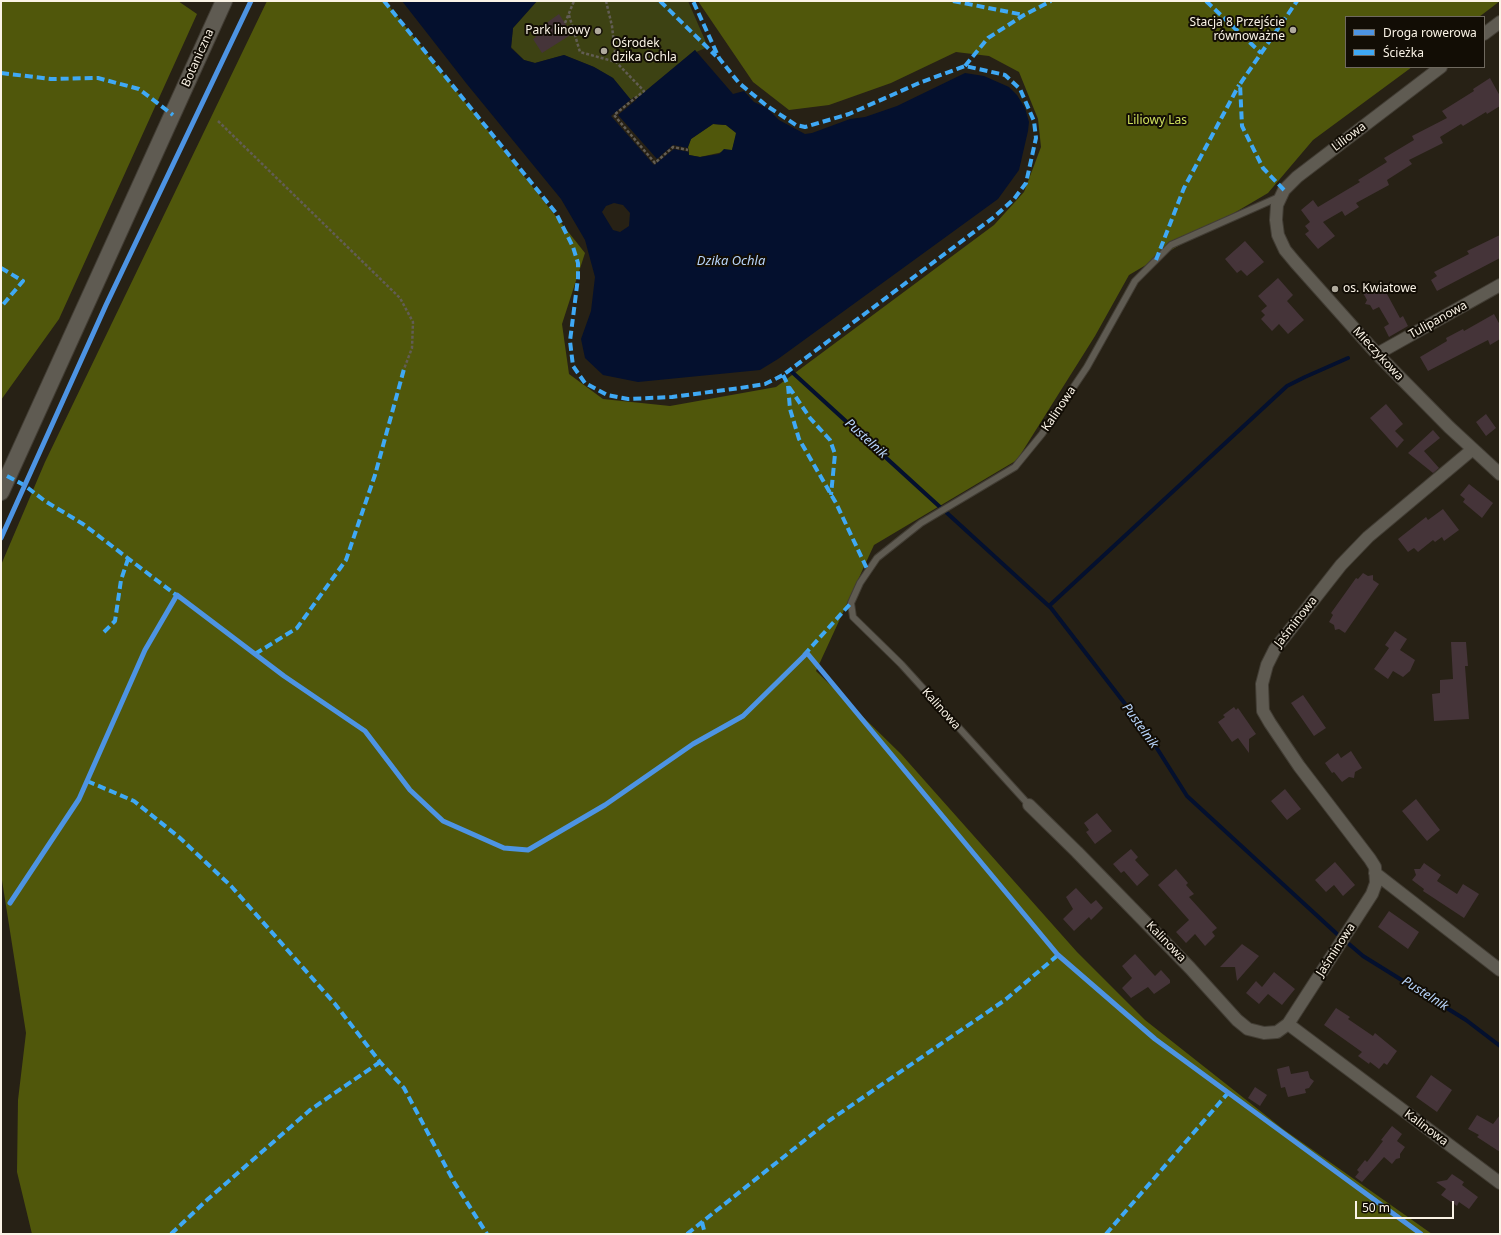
<!DOCTYPE html>
<meta charset="utf-8">
<style>
body{margin:0}
#map{position:relative;width:1501px;height:1235px;overflow:hidden;background:#272115;font-family:"Noto Sans",sans-serif}
canvas{display:block}
.frame{position:absolute;inset:0;border:2px solid #faf3e6;pointer-events:none}
.legend{position:absolute;left:1345px;top:16px;width:140px;height:52px;box-sizing:border-box;background:#120d05;border:1px solid #6f695f;margin:0;padding:5px 7px;list-style:none;font-size:12px;color:#faf3e6}
.legend li{display:flex;align-items:center;gap:8px;height:20px}
.legend b{width:20px;border:1px solid #6f695f}
.scale{position:absolute;left:1355px;top:1201px;width:99px;height:18px;box-sizing:border-box;border:2px solid #faf3e6;border-top:0;padding-left:5px;font-size:12px;line-height:14px;white-space:nowrap;color:#faf3e6;-webkit-text-stroke:3px #120d05;paint-order:stroke}
</style>
<div id="map">
<canvas width="1501" height="1235"></canvas>
<div class="frame"></div>
<ul class="legend">
<li><b style="height:5px;background:#4d94e3"></b>Droga rowerowa</li>
<li><b style="height:5px;background:#3fa9f5"></b>Ścieżka</li>
</ul>
<div class="scale">50 m</div>
</div>
<script>
const ctx = document.querySelector('canvas').getContext('2d');
ctx.lineJoin = 'round';
function fillPath(path, color) { ctx.fillStyle = color; ctx.fill(path, 'evenodd'); }
const shape = rows => new Path2D(rows.map(r => 'M' + r).join(''));
function strokePath(path, color, width, dash) { ctx.strokeStyle = color; ctx.lineWidth = width; ctx.lineCap = dash ? 'butt' : 'round'; ctx.setLineDash(dash || []); ctx.stroke(path); }
function label(font, color, halo, rows, align = 'center') {
  ctx.font = font + ' "Noto Sans",sans-serif'; ctx.lineWidth = 4; ctx.setLineDash([]); ctx.textBaseline = 'middle'; ctx.strokeStyle = halo; ctx.fillStyle = color; for (const [text, x, y, turn = 0] of rows) {
    ctx.save(); ctx.translate(x, y); ctx.rotate((+turn || 0) * Math.PI / 180); ctx.textAlign = isNaN(turn) ? turn : align; if (halo) ctx.strokeText(text, 0, 0); ctx.fillText(text, 0, 0); ctx.restore();
  }
}
fillPath(shape([
 [537,1,688,1,708,47,696,52,695,50,636,99,631,100,613,78,594,67,564,55,535,63,524,60,511,47,513,28]
]), '#3d4213');
fillPath(shape([
 [1,1,178,1,197,14,59,319,1,400],
 [267,1,385,1,585,253,562,324,569,374,603,399,670,406,776,387,994,225,1024,192,1041,147,1038,119,1019,72,989,56,956,52,891,83,829,105,789,110,753,82,698,1,1500,1,1479,17,1346,17,1346,67,1412,67,1313,140,1268,193,1129,275,1095,336,1017,460,874,545,816,671,901,754,1077,952,1145,1020,1283,1129,1432,1234,32,1234,17,1172,18,1100,26,1033,1,874,1,565,45,462],
 [713,124,726,125,737,133,732,150,700,157,689,155,688,147,691,139]
]), '#50570b');
fillPath(shape([
 [402,1,537,1,513,28,511,48,524,60,535,63,564,55,594,67,613,78,631,100,634,97,636,99,695,50,733,94,744,91,754,102,767,108,779,120,805,134,812,133,850,119,865,117,897,106,965,73,984,76,1009,87,1017,95,1025,108,1029,122,1028,131,1019,170,998,199,778,359,760,370,638,382,603,375,585,358,581,339,591,311,595,277,585,240,561,199,466,83],
 [713,124,726,125,736,133,732,150,724,149,719,154,700,157,689,155,688,147,691,139],
 [614,203,623,205,630,213,629,226,620,232,613,230,602,212,606,206]
]), '#04102e');
fillPath(shape([
 [634,97,636,100,618,115,657,159,673,145,688,148,689,152,674,149,654,165,611,116]
]), '#272115');
strokePath(shape([
 [792,372,940,507],
 [947,513,1051,608,1146,731,1187,796,1337,934],
 [1049,606,1287,386,1305,377,1348,358],
 [1349,944,1363,956,1466,1020,1500,1046]
]), '#04102e', 4);
fillPath(shape([
 [559,14,572,34,542,53,533,39,536,37,534,35,545,24],
 [1490,78,1500,96,1500,106,1487,114,1486,112,1463,126,1461,124,1440,137,1443,143,1409,160,1412,164,1387,180,1389,185,1356,203,1359,207,1345,216,1342,211,1323,222,1335,236,1318,249,1305,234,1309,231,1305,226,1310,222,1301,210,1313,200,1318,207,1360,182,1358,180,1387,162,1384,158,1414,140,1412,136,1447,118,1442,111,1474,91,1473,89],
 [1500,235,1500,258,1437,291,1431,280,1437,276,1434,272,1469,254,1467,251],
 [1245,241,1264,262,1247,276,1241,270,1237,273,1225,259],
 [1278,278,1293,295,1287,301,1304,320,1288,334,1279,324,1272,331,1261,319,1265,315,1261,311,1267,306,1258,296],
 [1381,283,1400,318,1403,316,1408,326,1389,337,1384,327,1389,324,1379,307,1373,310,1370,305,1365,304,1367,300,1363,293],
 [1494,314,1500,325,1500,339,1490,345,1488,340,1428,371,1420,357,1447,341,1446,338,1463,329,1464,331],
 [1386,404,1403,424,1395,431,1404,440,1397,448,1370,418],
 [1486,414,1496,428,1486,436,1476,422],
 [1433,430,1440,438,1424,451,1439,468,1433,473,1408,453],
 [1469,484,1493,503,1482,518,1463,502,1465,499,1460,495],
 [1443,509,1459,530,1444,541,1442,537,1435,542,1433,540,1418,552,1414,548,1408,552,1398,539,1426,517,1428,520],
 [1363,573,1368,576,1373,575,1373,580,1379,584,1345,633,1339,629,1335,630,1334,625,1329,622,1333,615,1331,613,1356,578,1358,579],
 [1395,631,1407,639,1400,650,1415,660,1410,671,1403,677,1393,671,1388,679,1374,669,1389,648,1385,645],
 [1451,642,1466,642,1468,666,1465,666,1469,719,1434,721,1432,694,1440,693,1440,680,1453,679],
 [1303,695,1326,728,1314,736,1291,703],
 [1234,707,1236,710,1238,708,1256,734,1249,739,1249,753,1238,738,1232,742,1218,722,1225,717,1223,715],
 [1351,751,1362,768,1355,772,1354,778,1349,777,1342,782,1334,772,1332,773,1325,763,1338,753,1341,758],
 [1285,789,1301,809,1287,820,1271,801],
 [1416,799,1440,830,1427,841,1402,811],
 [1097,813,1112,831,1095,844,1086,832,1089,830,1084,823],
 [1131,849,1138,857,1135,860,1149,875,1137,886,1124,871,1121,873,1113,864],
 [1335,862,1355,885,1343,896,1334,885,1326,892,1315,880],
 [1424,863,1441,875,1437,881,1457,894,1463,884,1479,894,1464,918,1423,891,1424,889,1412,880,1416,875,1414,869,1420,869],
 [1176,869,1188,883,1186,885,1194,894,1189,897,1217,928,1212,932,1215,936,1205,946,1195,934,1186,943,1176,932,1189,920,1158,885],
 [1076,888,1091,904,1096,900,1103,908,1091,920,1089,917,1074,931,1063,919,1073,909,1066,897],
 [1389,911,1419,932,1408,949,1378,927],
 [1242,944,1259,956,1237,981,1235,967,1220,967],
 [1135,954,1155,976,1161,970,1170,980,1170,983,1154,994,1148,987,1131,998,1122,988,1132,978,1122,966],
 [1274,972,1295,989,1282,1005,1268,994,1259,1004,1246,993,1256,981,1262,987],
 [1336,1008,1350,1017,1348,1019,1373,1036,1375,1033,1397,1051,1387,1065,1384,1063,1379,1069,1370,1062,1369,1064,1358,1056,1362,1052,1324,1025],
 [1289,1066,1291,1074,1308,1071,1310,1078,1314,1081,1309,1088,1305,1089,1306,1093,1288,1097,1285,1087,1281,1088,1277,1069],
 [1431,1075,1452,1090,1437,1112,1416,1097],
 [1255,1087,1267,1095,1260,1106,1248,1098],
 [1477,1115,1493,1124,1500,1115,1500,1152,1477,1137,1479,1135,1468,1129],
 [1392,1126,1402,1134,1397,1141,1405,1147,1400,1154,1400,1158,1396,1159,1392,1164,1384,1157,1362,1182,1355,1177,1359,1172,1357,1170,1365,1160,1367,1162,1383,1141,1381,1140],
 [1452,1174,1464,1182,1462,1185,1478,1197,1469,1209,1459,1202,1457,1206,1441,1195,1446,1189,1436,1182,1447,1180]
]), '#453439');
const lane = shape([
 [1029,805,901,664,853,617,851,603,860,583,877,558,921,523,1015,467,1042,434,1087,367,1135,281,1171,245,1279,197]
]);
const street = shape([
 [1484,34,1500,22],
 [1441,67,1297,177,1284,190,1277,205,1276,220,1278,235,1285,250,1295,262,1377,354,1449,427,1500,474],
 [1377,354,1500,285],
 [1029,805,1077,852,1190,968,1237,1020,1248,1029,1264,1033,1277,1032,1288,1024,1372,894,1376,883,1375,867,1370,859,1299,766,1270,723,1263,711,1262,684,1267,665,1275,649,1341,565,1368,537,1473,449],
 [1375,873,1500,970],
 [1288,1024,1500,1183]
]);
const secondary = shape([
 [1,492,224,1]
]);
strokePath(lane, '#423d34', 8);
strokePath(street, '#423d34', 14);
strokePath(secondary, '#423d34', 18);
strokePath(shape([
 [606,1,612,26,616,62],
 [569,15,580,52,616,62,644,91,614,115,655,163,673,147,688,150],
 [565,23,574,1],
 [218,121,400,298,413,322,412,348,404,369]
]), '#625d54', 2.5, [3, 2]);
strokePath(lane, '#5f5b52', 6);
strokePath(street, '#5f5b52', 12);
strokePath(secondary, '#5f5b52', 16);
strokePath(shape([
 [384,1,556,213,573,247,578,263,578,278,570,341,573,366,585,383,607,395,628,399,672,397,740,388,765,384,783,375,994,217,1014,199,1026,183,1036,138,1034,121,1020,89,1005,75,965,66,919,83,849,114,805,127,796,125,767,106,739,83,719,58,693,1],
 [660,1,716,56],
 [953,1,1024,15],
 [1206,1,1261,53],
 [965,66,988,38,1024,15,1051,1],
 [1,73,51,79,98,78,139,89,173,115],
 [1284,190,1263,168,1242,126,1240,84,1297,1],
 [1156,260,1184,188,1239,85],
 [1,268,23,281,1,307],
 [783,375,788,385,790,409,799,439,836,503,868,571],
 [789,387,810,418,830,440,835,454,831,495],
 [7,476,24,485,45,501,83,524,180,598],
 [104,632,115,621,121,580,128,559],
 [255,654,297,628,346,560,375,475,404,369],
 [804,655,851,603],
 [87,781,134,801,180,838,231,886,335,1004,380,1062,404,1088,454,1182,487,1234],
 [702,1222,705,1234],
 [171,1234,208,1199,310,1110,380,1062],
 [687,1234,830,1120,1005,1000,1058,955],
 [1106,1234,1228,1093]
]), '#3fa9f5', 4, [8, 4]);
strokePath(shape([
 [1,538,106,305,251,1],
 [10,903,79,799,145,650,177,595,284,676,365,731,410,790,443,821,504,848,528,850,605,805,693,744,743,716,807,653,1058,955,1155,1039,1421,1234]
]), '#4d94e3', 5);
for (const [x, y, r, color] of [
 [1293,30,4,"#b0aa9d"],
 [598,31,4,"#b0aa9d"],
 [604,51,4,"#b0aa9d"],
 [1335,289,4,"#b0aa9d"]
]) { const dot = new Path2D(); dot.arc(x, y, r, 0, 2 * Math.PI); ctx.fillStyle = color; ctx.fill(dot); strokePath(dot, '#120d05', 1.5); }
label('12px', '#faf3e6', '#120d05', [
 ["Stacja 8 Przejście",1285,23],
 ["równoważne",1285,37],
 ["Park linowy",590,31],
 ["Ośrodek",612,44,"left"],
 ["dzika Ochla",612,58,"left"],
 ["os. Kwiatowe",1343,289,"left"]
], 'right');
label('12px', '#faf3e6', '#120d05', [
 ["Botaniczna",198,58,-66],
 ["Liliowa",1349,137,-37],
 ["Tulipanowa",1438,320,-29],
 ["Mieczykowa",1378,354,47],
 ["Kalinowa",1059,409,-56],
 ["Jaśminowa",1296,622,-52],
 ["Kalinowa",941,709,48],
 ["Kalinowa",1166,942,46],
 ["Jaśminowa",1336,950,-57],
 ["Kalinowa",1426,1128,37]
]);
label('12px', '#cfe05d', '#120d05', [
 ["Liliowy Las",1157,121]
]);
label('italic 13px', '#b7d4fb', '#120d05', [
 ["Dzika Ochla",731,261],
 ["Pustelnik",866,439,42],
 ["Pustelnik",1140,726,54],
 ["Pustelnik",1425,994,32]
]);
</script>
